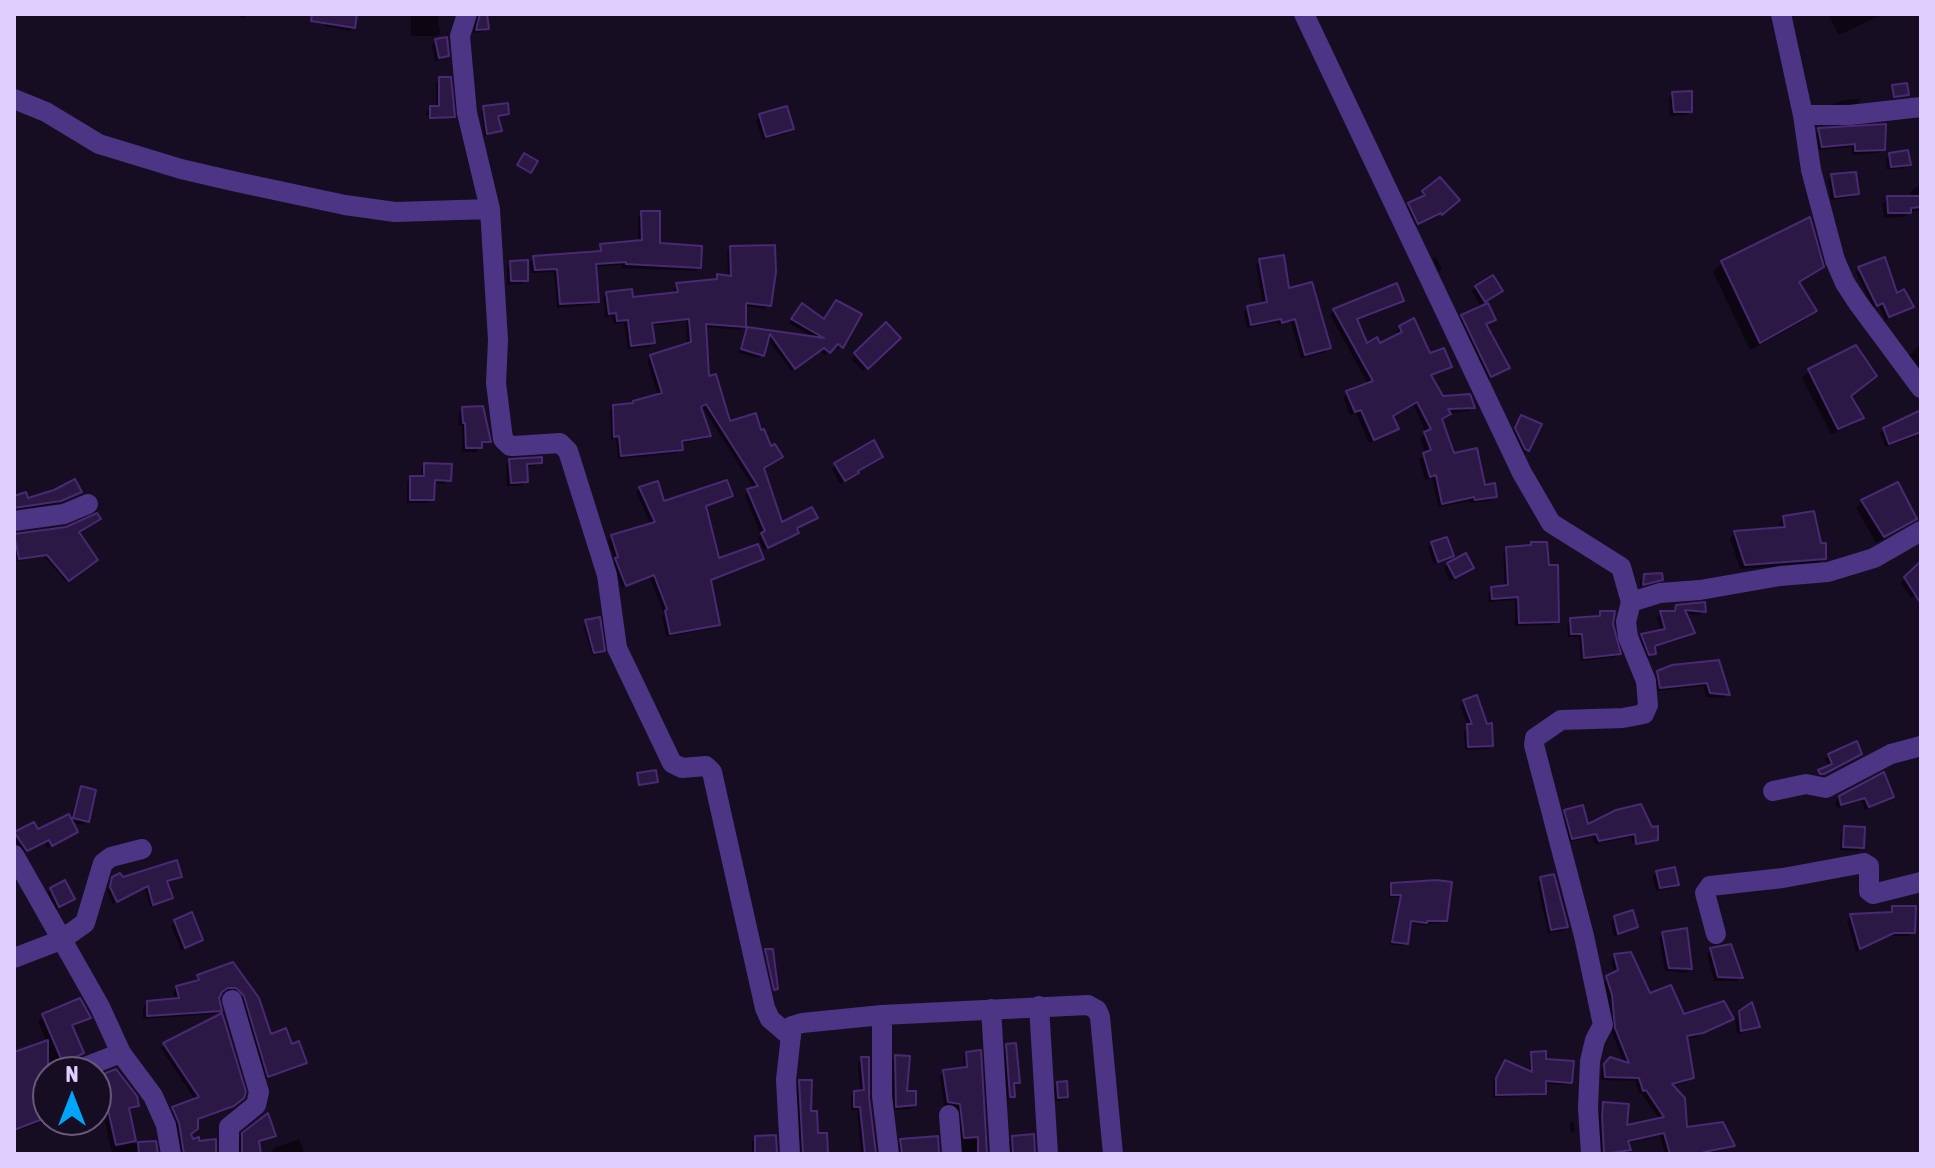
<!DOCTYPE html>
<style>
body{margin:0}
#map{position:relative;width:1935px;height:1168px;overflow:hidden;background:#160d23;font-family:"Asap Condensed",sans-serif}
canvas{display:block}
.frame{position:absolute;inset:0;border:16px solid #e0ceff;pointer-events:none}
.north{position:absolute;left:32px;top:1056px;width:80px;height:80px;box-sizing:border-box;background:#160d23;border:2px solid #675a7b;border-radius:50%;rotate:0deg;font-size:22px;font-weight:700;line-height:32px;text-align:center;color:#e0ceff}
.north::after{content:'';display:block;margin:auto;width:28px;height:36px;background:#00a5f9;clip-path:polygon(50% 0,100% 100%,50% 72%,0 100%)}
</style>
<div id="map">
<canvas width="1935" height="1168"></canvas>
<div class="frame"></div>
<div class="north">N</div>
</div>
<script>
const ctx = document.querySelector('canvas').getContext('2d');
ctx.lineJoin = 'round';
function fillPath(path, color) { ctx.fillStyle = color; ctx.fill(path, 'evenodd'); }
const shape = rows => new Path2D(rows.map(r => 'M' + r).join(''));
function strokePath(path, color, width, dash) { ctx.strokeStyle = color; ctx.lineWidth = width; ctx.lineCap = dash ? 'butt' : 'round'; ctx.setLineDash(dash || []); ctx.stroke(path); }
fillPath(shape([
 [235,14,247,14,243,19],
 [326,14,355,14,353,27,350,31,324,26],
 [411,14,437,14,440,33,437,36,411,36],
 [485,14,487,28,482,32,473,33,475,15],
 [1828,14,1884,14,1839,35],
 [436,41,447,55,442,59,435,61,432,45],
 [440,79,453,117,451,118,451,115,426,116,426,112,430,108,436,108,436,83],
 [1673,93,1690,111,1686,115,1670,116,1669,98],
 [1861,98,1857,104,1830,105,1841,101],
 [484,108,507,113,497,118,499,130,496,133,484,136,481,111],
 [760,116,792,129,788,133,762,140,756,120],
 [1819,130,1883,149,1879,153,1852,155,1852,147,1818,150,1815,134],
 [1890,155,1908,164,1904,168,1887,170,1886,159],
 [1832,176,1857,193,1853,197,1831,200,1828,180],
 [1439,180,1453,204,1437,217,1414,227,1405,209,1421,199,1420,197],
 [1916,187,1921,187,1921,210,1909,212,1904,217,1884,218,1882,204,1888,198,1911,198,1910,192],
 [642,213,658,245,699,267,695,271,622,268,623,265,594,267,597,301,593,305,557,308,554,272,531,273,530,262,534,258,598,254,601,246,638,243,638,217],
 [731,248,769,305,765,309,744,306,744,326,740,330,704,327,708,379,728,424,762,469,781,524,815,518,795,529,797,532,793,536,764,550,758,538,761,535,745,495,754,489,699,401,709,435,705,439,680,444,681,449,677,453,618,459,616,439,611,440,610,411,614,407,631,405,658,396,647,360,651,356,687,345,686,321,651,326,653,343,649,347,628,349,624,323,613,324,612,316,605,317,603,297,607,294,632,300,674,294,673,289,677,285,713,281,717,277,728,278,727,251],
 [1436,257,1442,269,1439,272,1433,259],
 [1260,261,1288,291,1329,347,1325,352,1301,358,1291,322,1278,325,1277,322,1247,328,1244,312,1248,308,1263,305,1256,265],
 [1722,262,1822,267,1798,284,1814,311,1805,320,1750,350,1713,272],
 [511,263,526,280,522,284,507,285,507,267],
 [1859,268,1896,296,1911,306,1885,320,1879,306,1873,308,1856,272],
 [1476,287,1501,291,1480,305,1472,291],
 [1402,300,1398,305,1356,321,1366,346,1380,346,1398,336,1396,332,1400,327,1429,356,1450,367,1429,377,1442,398,1473,407,1469,411,1450,413,1440,420,1453,455,1495,496,1490,501,1471,503,1470,501,1438,507,1432,478,1425,480,1419,459,1426,454,1420,438,1426,433,1413,404,1391,417,1396,428,1392,433,1369,443,1356,413,1350,415,1343,397,1368,384,1330,315,1334,310],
 [836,302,859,315,838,350,833,346,825,355,819,350,791,371,767,338,762,355,758,358,738,353,744,333,748,329,816,339,789,323,799,309,823,321],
 [1462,317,1494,319,1485,326,1507,367,1503,372,1486,380,1458,321],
 [886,325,898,338,863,371,851,359],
 [1921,344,1921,374,1908,356],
 [1855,348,1849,397,1862,417,1855,424,1831,434,1802,378,1809,371],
 [463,409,488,442,480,446,476,452,462,452,462,426,459,426,458,413],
 [1921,415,1921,435,1885,447,1880,433,1884,429],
 [1522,417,1528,450,1524,454,1512,433],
 [881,457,840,484,832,469,836,464],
 [510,461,540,462,536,466,525,467,526,481,522,486,507,486,506,465],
 [425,465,449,480,445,484,433,483,432,499,428,503,407,503,407,482,411,478,421,478,421,469],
 [640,488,663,504,731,496,704,508,718,561,761,559,758,563,709,581,718,624,714,628,666,637,662,616,664,614,650,578,622,588,612,563,615,561,608,541,612,537,651,525,636,492],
 [80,492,56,504,14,510,14,498,26,500],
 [1862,502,1914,519,1907,525,1876,543,1856,508],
 [1813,513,1820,545,1824,545,1824,558,1818,564,1740,569,1730,538,1735,533,1780,529,1779,524,1782,520,1785,537,1789,536,1784,518],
 [77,533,93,563,66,582,44,556,17,561,14,535],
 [1432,543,1451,556,1434,564,1428,548],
 [1507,549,1557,621,1553,625,1515,626,1515,600,1489,602,1488,593,1492,589,1505,588,1503,553],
 [1448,564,1472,568,1450,581,1444,568],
 [1918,567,1921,571,1921,593,1911,598,1901,583],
 [1645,576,1661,579,1656,583,1640,587,1640,580],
 [1677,607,1704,611,1700,615,1685,614,1693,633,1689,637,1653,648,1654,654,1645,658,1638,639,1642,635,1661,632,1657,617,1661,613,1672,611],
 [1601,613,1619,653,1615,657,1581,661,1579,637,1568,637,1567,624,1571,620,1596,618],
 [586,622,602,651,599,654,592,655,583,625],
 [1718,663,1728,694,1724,698,1706,697,1703,686,1656,691,1654,677,1659,673],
 [1464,701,1491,745,1487,749,1465,750,1464,731,1468,727,1460,705],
 [1860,754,1857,757,1817,777,1820,772,1829,767,1825,759,1829,756],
 [82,789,87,821,83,825,70,822,76,832,72,836,48,848,44,843,22,854,14,842,14,835,37,832,70,821,78,793],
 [1892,797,1865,810,1861,801,1837,808,1835,802,1840,798],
 [1565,812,1587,827,1616,812,1655,839,1632,843,1631,837,1595,844,1592,837,1568,842,1561,816],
 [1845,828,1862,847,1858,851,1840,850,1841,833],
 [1657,872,1677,884,1673,888,1656,891,1652,877],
 [180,876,166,883,171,898,150,907,144,888,113,904,107,891,114,878],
 [1541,879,1566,927,1562,931,1548,933,1537,883],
 [1392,885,1445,920,1442,923,1422,925,1409,923,1406,943,1403,946,1390,945,1399,897,1389,897,1389,888],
 [51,889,73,898,55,910,47,894],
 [1893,908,1913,932,1908,936,1888,936,1856,952,1847,920,1851,916,1889,914],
 [1615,917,1635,926,1614,937,1611,922],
 [175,921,201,940,181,950,171,926],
 [1663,933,1690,969,1686,973,1665,971,1659,938],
 [1711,949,1741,977,1737,981,1714,981,1707,954],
 [766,951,776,989,774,990,765,953],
 [1615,956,1649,995,1682,1016,1731,1019,1697,1037,1685,1039,1692,1078,1688,1082,1671,1086,1686,1130,1732,1145,1728,1149,1704,1154,1665,1154,1660,1136,1627,1143,1629,1150,1625,1154,1600,1154,1598,1121,1600,1108,1604,1104,1625,1127,1660,1120,1641,1093,1639,1094,1635,1081,1601,1080,1601,1070,1611,1059,1624,1063,1612,1033,1608,1000,1603,982,1614,974,1611,960],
 [232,964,269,1036,291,1046,305,1063,301,1067,264,1080,231,991,222,991,217,997,220,1010,215,1014,143,1019,143,1007,147,1003,175,1001,173,992,177,988,195,983,198,977],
 [1740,1013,1758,1026,1753,1030,1737,1034,1735,1018],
 [44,1015,88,1017,71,1027,82,1053,59,1066,57,1072,48,1072,48,1105,44,1118,39,1123,14,1132,14,1054,47,1043,38,1021],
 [164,1045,238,1101,228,1110,196,1121,189,1135,197,1144,215,1154,180,1154,169,1113,195,1100,161,1048],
 [1007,1046,1018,1082,1014,1086,1013,1096,1006,1101,1003,1050],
 [967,1053,985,1154,960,1154,956,1107,944,1106,940,1076,944,1072,964,1069,963,1058],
 [1532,1054,1570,1082,1567,1085,1544,1084,1544,1093,1540,1096,1493,1097,1493,1083,1502,1065,1505,1062,1530,1073,1529,1057],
 [896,1057,905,1093,914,1105,910,1109,893,1110,892,1061],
 [862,1059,867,1098,874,1154,861,1154,857,1110,851,1110,851,1096,854,1093,860,1092,858,1063],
 [96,1079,137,1105,127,1112,134,1144,154,1143,156,1154,112,1154,99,1096,96,1097],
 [800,1082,817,1135,826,1154,800,1154,796,1086],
 [1058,1084,1066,1097,1062,1101,1054,1101,1053,1088],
 [1574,1121,1575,1132,1571,1133,1569,1123],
 [243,1135,254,1154,238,1154,239,1139],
 [756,1138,777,1154,752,1154,752,1142],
 [1013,1138,1033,1154,1009,1154,1009,1142],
 [299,1139,305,1154,308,1154,270,1154,274,1148],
 [901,1140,937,1154,898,1154,898,1144]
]), '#0007');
const building = shape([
 [312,14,357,14,355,28,311,21,312,14],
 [480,14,487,14,489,29,476,30,480,14],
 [447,37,449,56,439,58,435,39,447,37],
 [439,77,451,77,455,117,430,118,430,106,439,106,439,77],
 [1907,83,1909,95,1894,97,1892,85,1907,83],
 [1692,91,1692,112,1674,112,1672,92,1692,91],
 [508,103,509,114,498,116,502,131,487,134,483,106,508,103],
 [787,106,794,129,766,137,759,114,787,106],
 [1886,124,1885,150,1855,151,1855,144,1822,147,1818,128,1886,124],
 [1908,150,1911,165,1891,167,1889,153,1908,150],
 [524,153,538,161,531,173,517,165,524,153],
 [1856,172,1859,194,1835,197,1831,174,1856,172],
 [1440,177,1460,200,1442,215,1441,213,1418,224,1408,203,1425,195,1422,191,1440,177],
 [1887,196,1921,196,1921,207,1911,208,1911,213,1888,213,1887,196],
 [641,211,660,211,660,243,702,246,701,268,626,264,626,262,596,264,599,302,560,304,557,269,535,270,533,256,601,251,600,244,642,240,641,211],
 [1810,217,1824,267,1799,282,1817,311,1760,343,1721,261,1810,217],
 [775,245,776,272,771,306,746,303,746,327,706,324,709,376,716,374,730,421,756,413,761,430,764,429,771,446,775,444,783,457,764,468,782,522,812,507,818,518,797,528,799,533,768,548,761,533,765,531,747,489,758,486,706,404,701,407,711,436,682,441,683,450,621,456,619,436,614,437,613,405,633,403,633,401,662,393,650,355,691,342,689,319,652,323,655,343,631,346,628,320,617,321,616,313,609,314,606,292,632,289,633,297,678,292,676,283,717,279,717,274,731,276,730,246,775,245],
 [1284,255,1289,288,1312,282,1331,348,1305,355,1295,319,1282,323,1281,319,1251,325,1247,306,1267,302,1259,259,1284,255],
 [1885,257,1897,293,1904,289,1914,307,1889,317,1883,303,1877,306,1858,267,1885,257],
 [528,260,528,281,511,281,510,261,528,260],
 [1493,275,1503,291,1485,302,1475,286,1493,275],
 [1397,283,1404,301,1357,319,1367,343,1377,337,1380,343,1402,332,1399,326,1414,318,1430,353,1444,348,1452,367,1431,375,1443,396,1470,394,1475,408,1448,409,1451,414,1442,419,1454,453,1477,448,1485,485,1495,483,1497,497,1475,500,1474,497,1442,504,1436,475,1430,477,1423,453,1431,450,1424,432,1431,429,1417,402,1393,416,1399,429,1374,440,1361,410,1355,412,1346,391,1373,381,1333,309,1397,283],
 [836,300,862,314,843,348,838,344,830,353,824,348,795,369,770,334,764,356,741,349,747,327,824,338,791,319,802,303,824,319,836,300],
 [1488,303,1496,320,1486,324,1510,368,1491,377,1461,315,1488,303],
 [886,322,901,338,868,369,854,353,886,322],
 [1856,345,1877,376,1851,396,1864,418,1838,429,1808,369,1856,345],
 [483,406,491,442,482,442,482,448,466,448,465,423,463,423,462,407,483,406],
 [1921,410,1921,432,1889,444,1883,428,1921,410],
 [1521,415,1542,424,1529,451,1525,449,1515,428,1521,415],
 [874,440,883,457,858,471,859,473,845,481,834,463,874,440],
 [542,457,542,463,527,464,528,482,511,483,509,459,542,457],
 [424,463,452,464,451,481,435,480,434,500,410,500,410,476,424,476,424,463],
 [75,479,82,492,61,501,14,508,14,496,26,492,28,498,54,490,75,479],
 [727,480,733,496,706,506,719,558,758,544,764,559,711,580,720,625,670,634,665,611,667,609,654,575,626,586,615,558,618,557,611,535,655,522,639,487,658,481,664,501,727,480],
 [1898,482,1917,519,1884,537,1861,500,1898,482],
 [1814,511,1821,543,1826,543,1826,559,1745,565,1734,531,1785,527,1783,516,1814,511],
 [97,513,101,519,79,532,98,560,69,581,47,555,19,559,14,534,66,527,97,513],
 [1447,537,1454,556,1438,562,1431,542,1447,537],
 [1531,542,1547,542,1549,565,1558,565,1559,622,1519,623,1518,597,1492,599,1491,587,1508,585,1506,547,1531,545,1531,542],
 [1466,553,1474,568,1455,578,1447,563,1466,553],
 [1921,561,1921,604,1904,577,1921,561],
 [1662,573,1663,580,1643,585,1644,574,1662,573],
 [1705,602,1706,612,1685,610,1695,633,1655,646,1656,654,1649,655,1641,634,1665,629,1660,611,1675,611,1676,605,1705,602],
 [1600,611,1615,611,1613,624,1621,654,1584,658,1582,634,1571,634,1570,618,1600,616,1600,611],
 [600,617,605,651,594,653,585,620,600,617],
 [1719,660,1730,695,1710,693,1707,683,1660,688,1657,671,1672,665,1719,660],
 [1477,695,1487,724,1492,723,1493,746,1468,747,1467,724,1472,724,1463,700,1477,695],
 [1857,741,1862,754,1824,774,1820,774,1818,770,1832,764,1828,754,1857,741],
 [656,770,658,782,639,785,637,773,656,770],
 [1884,772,1894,797,1869,807,1865,798,1841,805,1839,796,1884,772],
 [81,786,96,790,89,822,73,818,81,786],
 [1641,804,1652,827,1658,826,1658,840,1636,844,1635,834,1599,841,1596,834,1572,839,1564,810,1583,805,1588,824,1616,810,1641,804],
 [69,814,78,832,52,846,49,840,27,851,14,832,34,822,38,829,69,814],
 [1844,826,1865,827,1864,848,1843,847,1844,826],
 [177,860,182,877,167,881,173,898,153,905,148,886,117,902,110,887,112,877,120,873,123,877,177,860],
 [1675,867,1679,885,1660,888,1656,871,1675,867],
 [1554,874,1568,927,1551,930,1540,877,1554,874],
 [65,880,75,899,59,907,50,888,65,880],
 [1437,880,1452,882,1447,921,1427,921,1427,923,1411,921,1408,944,1392,942,1401,895,1391,895,1391,883,1437,880],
 [1892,906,1916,906,1915,933,1894,933,1860,949,1850,914,1892,912,1892,906],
 [1633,910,1638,927,1618,934,1614,916,1633,910],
 [192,912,203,940,185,948,174,920,192,912],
 [1687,928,1692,969,1669,968,1662,932,1687,928],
 [1731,944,1743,978,1718,977,1710,948,1731,944],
 [765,949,773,949,778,989,774,990,765,949],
 [1631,952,1650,993,1671,985,1684,1014,1724,1001,1734,1019,1703,1033,1687,1036,1694,1078,1672,1084,1685,1098,1687,1127,1723,1122,1735,1146,1704,1152,1704,1154,1670,1154,1664,1133,1628,1141,1631,1150,1604,1154,1602,1116,1603,1102,1629,1104,1627,1125,1664,1117,1646,1090,1643,1091,1639,1078,1605,1077,1604,1064,1610,1057,1629,1063,1615,1028,1612,995,1606,976,1618,970,1614,954,1631,952],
 [233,962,259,998,271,1034,286,1028,292,1044,299,1041,307,1063,268,1077,244,996,236,988,228,988,222,992,219,998,222,1011,147,1016,147,1001,179,998,176,986,199,980,197,975,233,962],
 [80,998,91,1018,72,1025,84,1053,63,1063,42,1014,80,998],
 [1752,1002,1760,1027,1741,1031,1739,1011,1752,1002],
 [222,1013,246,1092,244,1098,234,1106,198,1119,198,1129,191,1134,193,1139,199,1137,199,1141,216,1139,216,1154,184,1154,179,1123,172,1107,199,1097,163,1043,222,1013],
 [48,1040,48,1117,14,1130,14,1052,48,1040],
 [1016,1043,1020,1083,1014,1083,1015,1097,1010,1097,1006,1044,1016,1043],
 [981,1050,987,1154,978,1154,978,1137,964,1138,960,1104,948,1102,943,1070,967,1067,966,1052,981,1050],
 [1546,1051,1546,1059,1574,1061,1572,1083,1546,1081,1546,1094,1496,1095,1496,1078,1505,1060,1532,1072,1531,1052,1546,1051],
 [895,1055,910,1056,907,1091,916,1091,916,1105,896,1107,895,1055],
 [861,1057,869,1057,869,1097,876,1154,865,1154,860,1107,854,1107,854,1091,864,1090,861,1057],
 [116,1069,137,1096,139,1106,129,1108,136,1141,116,1145,104,1092,96,1095,96,1077,116,1069],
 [799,1080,812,1080,811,1111,817,1111,818,1133,827,1133,828,1154,803,1154,799,1080],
 [1067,1081,1068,1097,1058,1098,1057,1082,1067,1081],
 [268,1113,276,1136,259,1141,261,1154,242,1154,242,1133,268,1113],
 [1034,1134,1035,1154,1013,1154,1012,1136,1034,1134],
 [776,1135,777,1154,755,1154,755,1136,776,1135],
 [938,1136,939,1154,902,1154,900,1139,938,1136],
 [156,1141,158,1154,139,1154,138,1142,156,1141]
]);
fillPath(building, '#2c1845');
strokePath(building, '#492972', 2);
strokePath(shape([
 [467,14,460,36,467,113,490,209,498,340,496,383,503,439,510,446,514,446,560,443,568,451,607,575,617,648,672,763,682,768,706,766,712,772,765,1008,770,1019,791,1037],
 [1304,14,1522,473,1551,523,1621,567,1631,602,1626,622,1628,637,1646,681,1648,705,1644,714,1623,718,1561,720,1535,738,1534,745,1584,936,1603,1025,1595,1040,1590,1061,1588,1108,1591,1154],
 [1781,14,1803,115,1811,170,1835,260,1845,283,1858,303,1921,388],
 [14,99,46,112,99,144,181,169,237,182,345,205,395,212,490,209],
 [1803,115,1850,115,1921,107],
 [14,521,64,514,88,504],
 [1631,602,1660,593,1700,590,1780,576,1828,572,1874,558,1921,531],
 [1773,791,1806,784,1826,788,1891,754,1921,746],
 [14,855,100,1007,121,1053,153,1096,166,1125,171,1154],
 [1716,934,1705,893,1710,886,1783,878,1864,863,1869,866,1869,891,1873,894,1921,882],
 [14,958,61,940,85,923,103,863,111,857,142,849],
 [1039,1006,1048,1154],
 [991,1009,1000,1154],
 [882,1015,882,1096,889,1154],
 [72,1072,121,1053],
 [949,1115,952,1154],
 [229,1154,229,1127,256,1105,259,1092,232,1000],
 [790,1154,786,1080,792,1026,802,1023,882,1015,1088,1005,1097,1010,1100,1017,1113,1154]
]), '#4b3584', 20);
</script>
